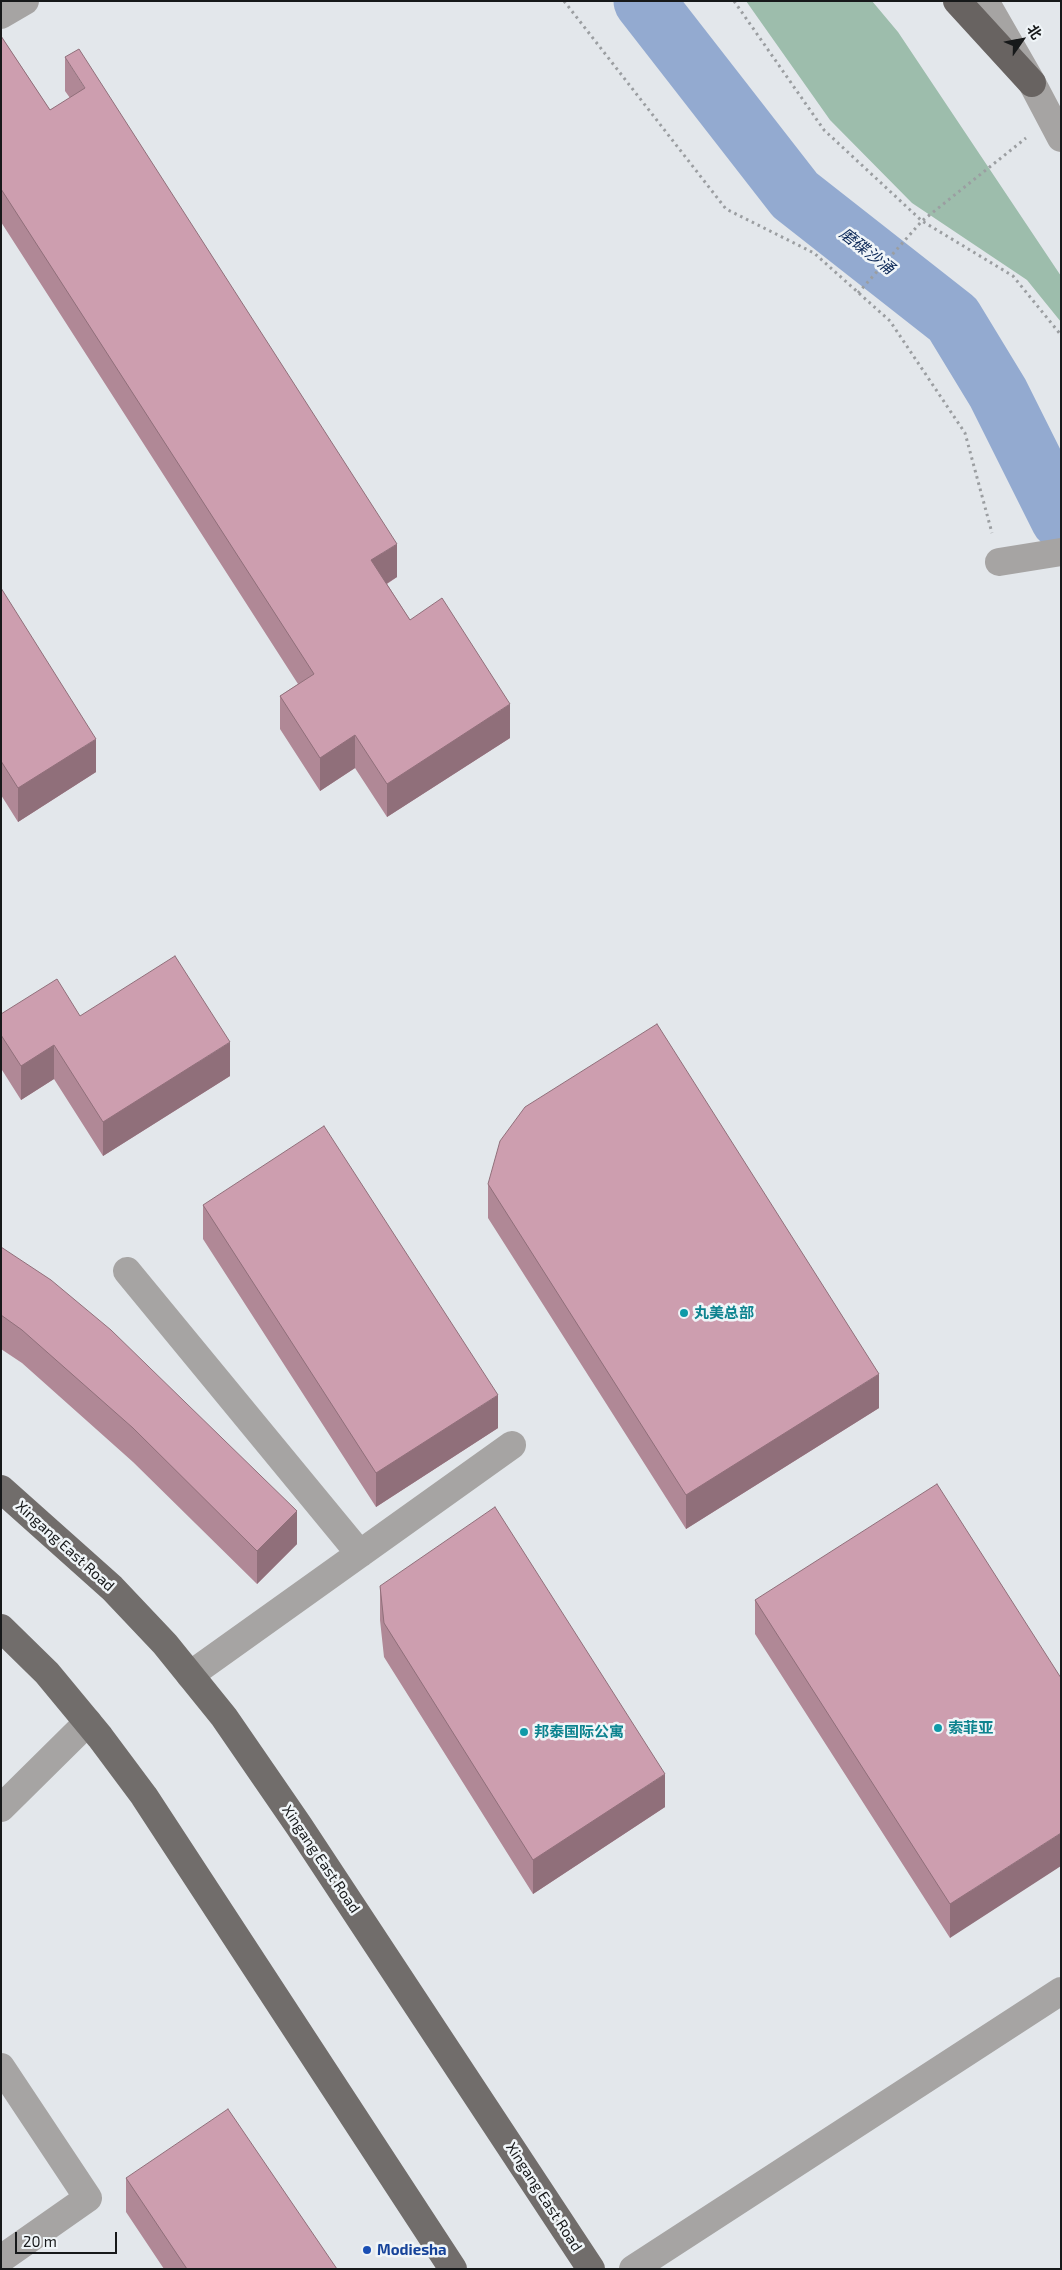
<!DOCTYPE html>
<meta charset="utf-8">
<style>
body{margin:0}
#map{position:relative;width:1062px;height:2270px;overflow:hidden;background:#e3e7eb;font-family:"Exo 2","Noto Sans SC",sans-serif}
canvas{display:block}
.frame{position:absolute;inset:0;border:2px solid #17191a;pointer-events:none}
.north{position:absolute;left:997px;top:15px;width:50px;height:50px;-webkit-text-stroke:4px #f0f5f8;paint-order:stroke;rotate:57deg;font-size:14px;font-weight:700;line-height:20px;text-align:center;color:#17191a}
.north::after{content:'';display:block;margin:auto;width:18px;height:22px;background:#17191a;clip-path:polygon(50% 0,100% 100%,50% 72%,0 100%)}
.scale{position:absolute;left:15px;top:2232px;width:102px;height:22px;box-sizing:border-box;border:2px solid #17191a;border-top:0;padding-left:6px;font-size:15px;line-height:18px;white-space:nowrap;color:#17191a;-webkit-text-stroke:4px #f0f5f8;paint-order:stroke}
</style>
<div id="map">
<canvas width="1062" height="2270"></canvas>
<div class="frame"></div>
<div class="north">北</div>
<div class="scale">20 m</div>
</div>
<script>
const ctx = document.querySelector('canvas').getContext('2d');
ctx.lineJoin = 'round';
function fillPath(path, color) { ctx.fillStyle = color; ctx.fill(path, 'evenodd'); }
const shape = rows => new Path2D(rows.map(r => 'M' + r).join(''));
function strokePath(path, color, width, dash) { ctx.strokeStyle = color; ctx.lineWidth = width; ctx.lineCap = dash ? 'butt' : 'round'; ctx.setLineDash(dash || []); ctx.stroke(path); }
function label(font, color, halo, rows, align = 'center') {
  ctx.font = font + ' "Exo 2","Noto Sans SC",sans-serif'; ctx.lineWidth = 5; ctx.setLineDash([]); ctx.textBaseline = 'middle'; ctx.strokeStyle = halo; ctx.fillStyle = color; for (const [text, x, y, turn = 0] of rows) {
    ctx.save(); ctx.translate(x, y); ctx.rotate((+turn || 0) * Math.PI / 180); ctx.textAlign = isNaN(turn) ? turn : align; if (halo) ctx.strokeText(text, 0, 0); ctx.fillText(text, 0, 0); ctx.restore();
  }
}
fillPath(shape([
 [746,1,872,1,898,32,1061,276,1061,322,1027,280,912,203,830,120]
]), '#9dbdac');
strokePath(shape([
 [644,1,795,195,953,319,998,393,1061,519]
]), '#93aad0', 61);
strokePath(shape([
 [564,1,726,209,814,253,890,321,965,433,992,533],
 [734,1,824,130,922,221,1013,276,1061,335],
 [858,293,922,221,1026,138]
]), '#9b9ea1', 3, [2.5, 4]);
strokePath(shape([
 [1,15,25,1],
 [999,562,1061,552],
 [127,1271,360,1554],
 [190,1675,512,1445],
 [1,1808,88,1722],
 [1,2067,88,2198,1,2259]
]), '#a6a4a3', 28);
strokePath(shape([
 [985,1,1032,83,1061,138],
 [633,2269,1061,1991]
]), '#a6a4a3', 28);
strokePath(shape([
 [1,1489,112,1588,165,1644,224,1717,299,1826,591,2269],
 [1,1628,47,1673,100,1737,144,1796,453,2269]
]), '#716d6b', 28);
strokePath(shape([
 [957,1,1032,83]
]), '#686361', 28);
fillPath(shape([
 [1,36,50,110,70,98,65,91,65,57,397,577,387,584,410,620,510,738,387,817,355,768,320,791,280,729,280,696,298,684,1,222],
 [1,588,96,772,18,822,1,795],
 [1,1014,80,1016,230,1076,103,1156,54,1079,21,1100,2,1070,1,1075],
 [488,1184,879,1408,686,1529,488,1218],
 [203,1205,498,1428,376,1507,203,1239],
 [1,1247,297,1544,257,1584,133,1462,22,1363,1,1349],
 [380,1586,665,1807,533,1894,384,1657,380,1620],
 [755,1600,1061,1678,950,1938,755,1634],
 [126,2178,337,2269,164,2269,126,2212]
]), '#b08896');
fillPath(shape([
 [397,544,397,577,371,593,371,560],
 [510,704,510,738,387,817,387,784],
 [355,735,355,768,320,791,320,758],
 [96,739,96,772,18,822,18,788],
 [1,1041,2,1041,1,1075],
 [230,1042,230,1076,103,1156,103,1122],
 [54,1045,54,1079,21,1100,21,1066],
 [879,1374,879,1408,686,1529,686,1495],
 [498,1395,498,1428,376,1507,376,1473],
 [297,1511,297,1544,257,1584,257,1551],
 [665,1774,665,1807,533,1894,533,1860],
 [1061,1833,1061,1866,950,1938,950,1904]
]), '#906f7a');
const building = shape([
 [1,36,50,110,85,88,65,57,79,49,397,544,371,560,410,620,442,598,510,704,387,784,355,735,320,758,280,696,314,674,1,189,1,36],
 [1,588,96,739,18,788,1,761,1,588],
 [175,956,230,1042,103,1122,54,1045,21,1066,1,1035,1,1014,57,979,80,1016,175,956],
 [657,1024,879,1374,686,1495,488,1184,500,1141,525,1107,657,1024],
 [324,1126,498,1395,376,1473,203,1205,324,1126],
 [1,1247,51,1280,111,1330,297,1511,257,1551,133,1428,22,1330,1,1315,1,1247],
 [937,1484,1061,1678,1061,1833,950,1904,755,1600,937,1484],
 [495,1507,665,1774,533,1860,384,1623,380,1586,495,1507],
 [228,2109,337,2269,187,2269,126,2178,228,2109]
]);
fillPath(building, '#cd9eaf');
strokePath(building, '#906f7a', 1);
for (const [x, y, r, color] of [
 [684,1313,5,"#0f9aa8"],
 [938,1728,5,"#0f9aa8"],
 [524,1732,5,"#0f9aa8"],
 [367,2250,5,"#1a4fb4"]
]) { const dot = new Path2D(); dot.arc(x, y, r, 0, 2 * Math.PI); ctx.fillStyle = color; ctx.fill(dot); strokePath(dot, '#f0f5f8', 2); }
label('bold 15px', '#0d838f', '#f0f5f8', [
 ["丸美总部",694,1313],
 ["索菲亚",948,1728],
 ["邦泰国际公寓",534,1732]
], 'left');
label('15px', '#17191a', '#f0f5f8', [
 ["Xingang East Road",65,1546,42],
 ["Xingang East Road",321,1859,56],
 ["Xingang East Road",544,2197,57]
]);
label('bold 15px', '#164399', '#f0f5f8', [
 ["Modiesha",377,2250]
], 'left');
label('italic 16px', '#0e2a59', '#f0f5f8', [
 ["磨碟沙涌",867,251,38]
]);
</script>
